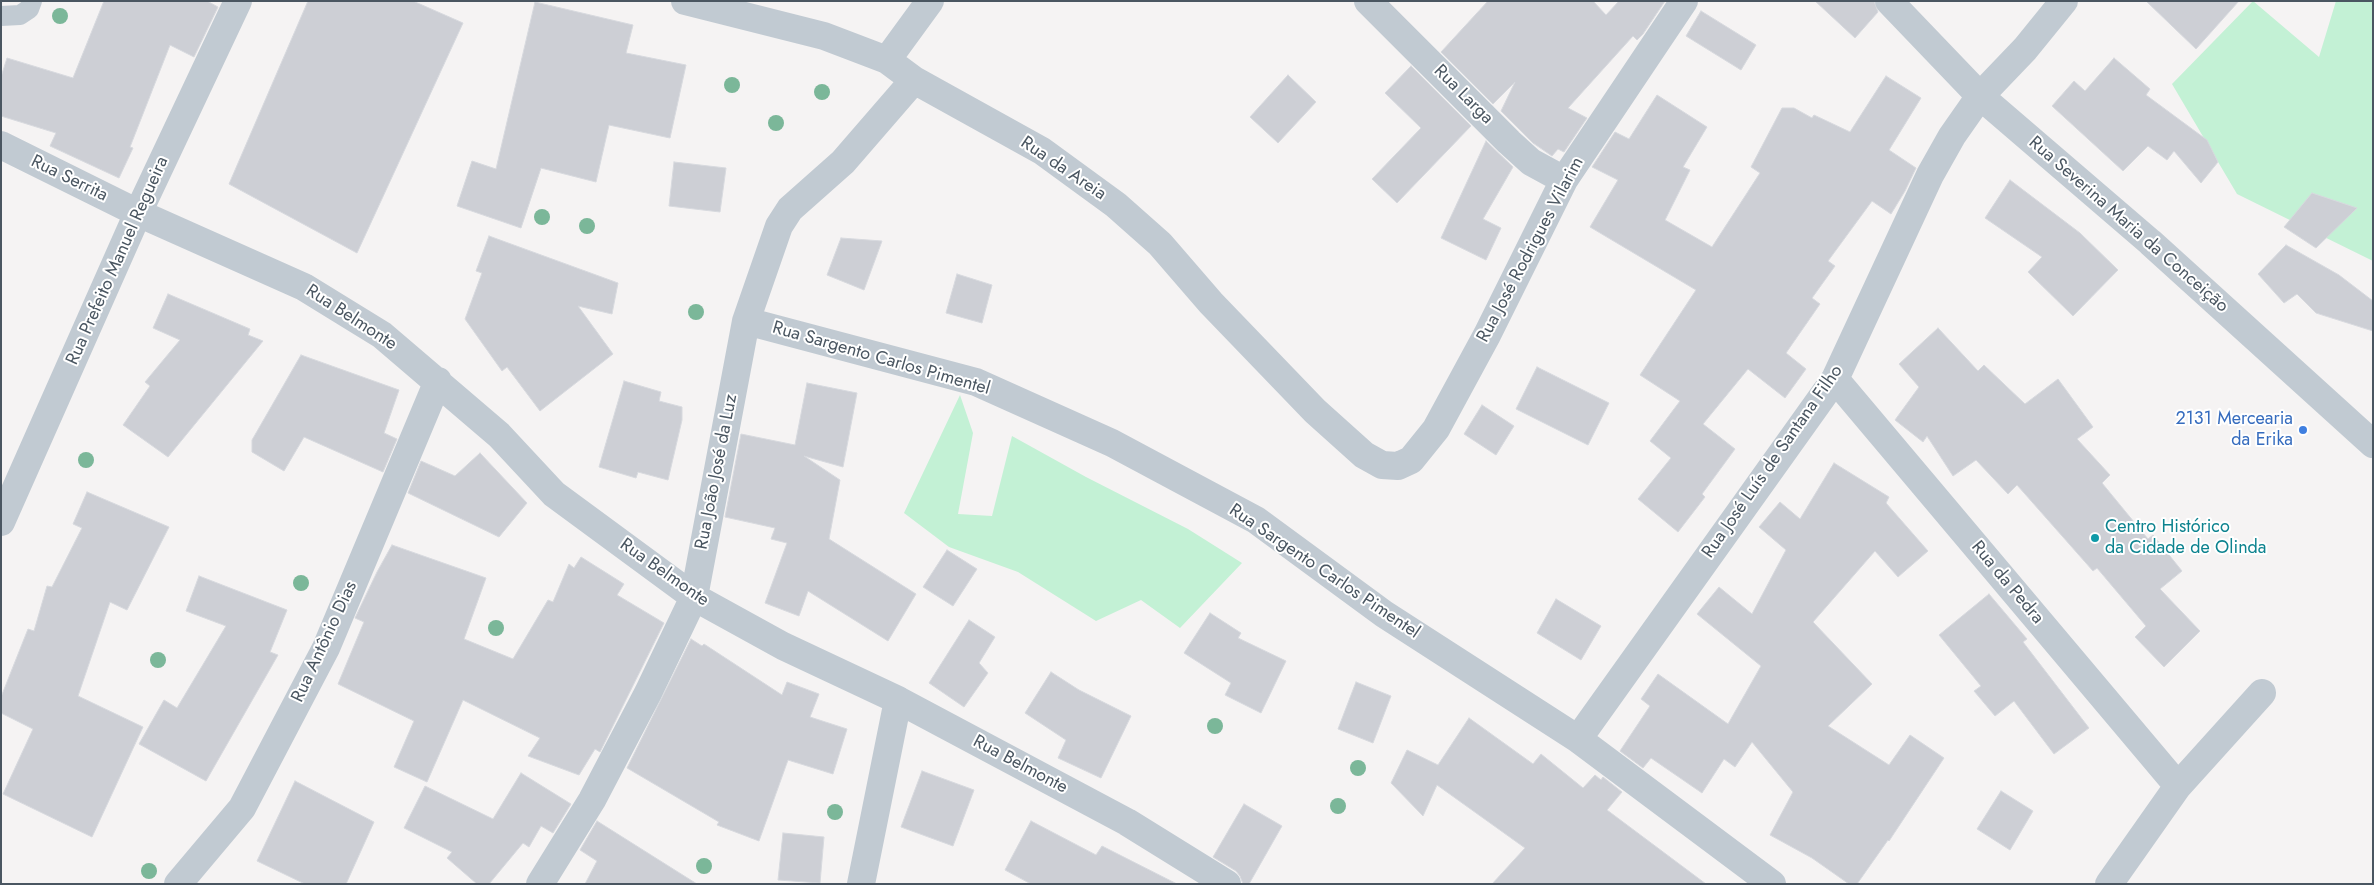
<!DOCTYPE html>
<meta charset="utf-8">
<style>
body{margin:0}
#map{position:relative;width:2374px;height:885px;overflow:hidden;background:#f5f3f3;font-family:Jost,sans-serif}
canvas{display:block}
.frame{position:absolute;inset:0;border:2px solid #4a5661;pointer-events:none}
</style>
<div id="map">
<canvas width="2374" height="885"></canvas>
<div class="frame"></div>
</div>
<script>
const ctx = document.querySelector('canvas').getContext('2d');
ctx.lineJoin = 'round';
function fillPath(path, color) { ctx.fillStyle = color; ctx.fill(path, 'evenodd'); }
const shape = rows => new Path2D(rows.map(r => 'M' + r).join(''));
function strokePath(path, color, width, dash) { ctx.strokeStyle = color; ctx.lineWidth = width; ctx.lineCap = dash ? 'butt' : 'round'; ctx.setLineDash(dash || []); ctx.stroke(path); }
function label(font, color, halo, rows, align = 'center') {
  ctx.font = font + ' Jost,sans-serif'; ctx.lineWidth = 4; ctx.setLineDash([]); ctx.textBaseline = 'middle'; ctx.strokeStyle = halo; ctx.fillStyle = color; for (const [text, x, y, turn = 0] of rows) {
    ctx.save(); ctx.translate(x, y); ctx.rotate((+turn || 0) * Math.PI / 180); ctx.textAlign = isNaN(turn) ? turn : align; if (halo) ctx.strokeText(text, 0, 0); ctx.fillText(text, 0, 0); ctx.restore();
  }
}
fillPath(shape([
 [2253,1,2319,57,2336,1,2373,1,2373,261,2237,194,2172,84],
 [960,395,973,433,958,514,992,516,1012,436,1086,477,1188,529,1242,563,1180,628,1141,600,1096,621,1018,572,949,547,904,513]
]), '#c3f1d5');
const building = shape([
 [104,1,207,1,218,7,194,57,170,45,130,147,133,148,119,178,50,146,56,133,1,116,1,77,7,58,73,78,104,1],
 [308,1,413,1,463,23,357,253,229,184,308,1],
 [1488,1,1593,1,1606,15,1619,1,1665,1,1643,34,1637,40,1633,36,1568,108,1587,118,1564,152,1558,149,1552,156,1533,143,1501,111,1515,82,1493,104,1441,52,1488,1],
 [1815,1,1874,1,1878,12,1855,38,1815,1],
 [2146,1,2239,1,2196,49,2146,1],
 [535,2,633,25,626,53,686,65,670,138,609,125,596,182,541,168,521,228,457,206,472,161,496,169,535,2],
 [1701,11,1756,45,1741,70,1686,36,1701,11],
 [2114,58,2150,89,2146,95,2207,140,2218,162,2201,183,2174,151,2167,160,2148,146,2123,171,2052,106,2074,81,2085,91,2114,58],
 [1411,66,1471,126,1397,203,1372,179,1421,128,1385,93,1411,66],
 [1288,75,1316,102,1278,143,1250,117,1288,75],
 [1886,76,1921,98,1889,150,1916,168,1905,191,1891,214,1872,201,1828,261,1835,266,1812,298,1820,304,1786,353,1806,369,1785,398,1748,369,1703,424,1735,449,1702,494,1705,497,1678,532,1638,499,1671,458,1650,441,1680,401,1640,375,1696,290,1590,227,1618,180,1592,167,1615,132,1629,139,1657,95,1707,127,1683,167,1690,170,1665,220,1712,247,1760,173,1751,167,1782,108,1794,108,1812,118,1814,115,1850,132,1886,76],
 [1486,141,1513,167,1483,219,1501,228,1486,260,1441,238,1486,141],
 [674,162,726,168,720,212,669,206,674,162],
 [2010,180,2080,233,2118,270,2073,316,2028,272,2042,257,1985,218,2010,180],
 [2312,193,2357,208,2316,248,2284,227,2312,193],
 [489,236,618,283,612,314,578,306,613,354,540,411,507,367,502,371,465,319,482,273,476,271,489,236],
 [841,238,882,241,864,290,827,275,841,238],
 [2286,245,2339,275,2373,301,2373,331,2316,313,2297,294,2284,303,2258,274,2286,245],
 [957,274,992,285,982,323,946,313,957,274],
 [168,294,250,329,248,335,263,341,168,457,123,425,150,386,145,382,180,340,153,328,168,294],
 [1938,328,1978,371,1984,365,2025,404,2058,379,2093,427,2077,439,2110,475,2102,483,2148,539,2153,535,2182,571,2160,589,2200,631,2164,667,2135,637,2146,626,2097,568,2093,571,2017,485,2008,494,1976,460,1953,476,1927,436,1923,442,1895,420,1919,387,1899,364,1938,328],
 [301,355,399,390,384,433,397,439,383,472,304,437,284,471,252,452,252,440,301,355],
 [1537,367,1609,403,1588,445,1516,409,1537,367],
 [624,381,661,392,659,401,682,407,682,420,668,480,638,472,636,478,599,467,624,381],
 [807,383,857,393,843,467,804,456,840,480,829,539,916,594,888,641,808,591,799,616,765,603,787,543,771,539,775,528,725,517,741,434,795,445,807,383],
 [1482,405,1514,426,1496,455,1464,434,1482,405],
 [480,453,527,503,499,537,408,493,421,461,455,476,480,453],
 [1834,463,1889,497,1886,503,1928,551,1898,577,1875,551,1813,622,1872,684,1828,726,1889,765,1910,735,1944,758,1889,841,1888,840,1857,884,1849,884,1812,858,1770,835,1793,792,1752,742,1735,767,1724,759,1702,793,1651,758,1643,768,1620,751,1650,706,1641,699,1658,674,1728,724,1761,666,1697,614,1719,587,1752,614,1786,550,1759,527,1780,502,1800,519,1834,463],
 [87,492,169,527,127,610,110,602,78,696,143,727,92,837,3,794,33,729,1,713,1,697,28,629,34,631,47,586,52,587,82,528,73,524,87,492],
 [392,545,486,578,464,639,513,659,548,600,553,602,569,564,574,568,581,557,624,584,617,595,664,623,600,752,595,749,579,775,528,756,540,738,463,700,427,782,394,767,414,721,338,684,364,622,355,618,377,572,392,545],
 [947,550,977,569,953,606,923,587,947,550],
 [199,576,287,610,270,652,278,655,206,781,139,744,164,700,177,708,226,626,186,611,199,576],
 [1989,594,2027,639,2023,642,2089,728,2054,754,2014,701,1995,716,1974,691,1981,686,1939,635,1989,594],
 [1556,599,1601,626,1581,660,1537,633,1556,599],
 [1210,613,1241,633,1238,638,1286,661,1261,713,1225,695,1231,683,1184,653,1210,613],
 [969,620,995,637,979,663,988,673,964,707,929,683,969,620],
 [691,639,702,646,704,644,782,695,787,682,819,694,810,717,847,729,833,774,788,760,759,841,717,825,719,822,627,768,691,639],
 [1051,672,1079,690,1131,716,1101,778,1058,758,1066,740,1025,713,1051,672],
 [1356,682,1391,696,1373,743,1338,729,1356,682],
 [1469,718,1533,764,1541,754,1583,788,1595,775,1601,780,1603,777,1622,792,1607,810,1706,884,1492,884,1525,848,1437,785,1423,816,1391,783,1407,750,1438,765,1469,718],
 [922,771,974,790,953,846,901,827,922,771],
 [521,773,571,804,553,833,541,826,529,847,523,843,489,884,477,884,447,858,452,852,404,828,425,786,493,819,521,773],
 [295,781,374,822,346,884,305,884,257,861,295,781],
 [2001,791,2033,811,2010,850,1977,829,2001,791],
 [1244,804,1282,826,1249,884,1243,884,1240,876,1236,871,1213,857,1244,804],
 [597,821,697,884,585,884,597,861,580,850,597,821],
 [1031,821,1096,855,1102,846,1177,884,1031,884,1005,870,1031,821],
 [783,833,824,837,820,883,778,880,783,833]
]);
fillPath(building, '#cdcfd5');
strokePath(building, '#d7d9de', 1);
strokePath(shape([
 [1,16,20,15,29,9,32,1]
]), '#c1cad2', 20);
strokePath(shape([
 [685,1,824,36,887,60,914,80,1042,151,1116,205,1160,244,1211,303,1315,411,1364,455,1382,465,1398,466,1411,460,1436,429,1487,335,1564,180,1684,1],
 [1368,1,1509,142,1531,162,1564,180],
 [1889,1,1980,96,2150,242,2373,444],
 [887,60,930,1],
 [1,145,138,213,304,287,382,335,499,435,554,494,694,597,783,646,898,700,1127,822,1227,884],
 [746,321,976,382,1112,443,1256,520,1384,614,1578,739,1772,884],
 [1835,379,2178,786],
 [1,522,138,213,238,1],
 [1578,739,1835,379,1930,175,1952,136,1980,96,2025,49,2064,1],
 [178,884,242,808,326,648,438,381],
 [540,884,592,800,648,693,694,597,746,321,779,226,790,209,843,162,914,80],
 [861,884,898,700],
 [2109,884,2178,786,2262,693]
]), '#c1cad2', 28);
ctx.fillStyle = '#7bb799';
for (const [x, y] of [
 [60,16],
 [732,85],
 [822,92],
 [776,123],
 [542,217],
 [587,226],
 [696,312],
 [86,460],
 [301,583],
 [496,628],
 [158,660],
 [1215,726],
 [1358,768],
 [1338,806],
 [835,812],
 [704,866],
 [149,871]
]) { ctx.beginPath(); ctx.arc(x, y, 8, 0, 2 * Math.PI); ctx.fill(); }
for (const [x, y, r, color] of [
 [2303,430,5,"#3f7fe0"],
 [2095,538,5,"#0f9aa8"]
]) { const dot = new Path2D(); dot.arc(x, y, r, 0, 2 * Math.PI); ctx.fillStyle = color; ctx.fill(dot); strokePath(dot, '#fff', 2); }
label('18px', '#4a5661', '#fff', [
 ["Rua Larga",1463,95,45],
 ["Rua da Areia",1063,169,34],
 ["Rua Serrita",69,179,26],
 ["Rua Severina Maria da Conceição",2128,225,41],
 ["Rua José Rodrigues Vilarim",1531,250,-62],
 ["Rua Prefeito Manuel Regueira",118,261,-66],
 ["Rua Belmonte",351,318,33],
 ["Rua Sargento Carlos Pimentel",881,359,16],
 ["Rua José Luís de Santana Filho",1773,462,-55],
 ["Rua João José da Luz",717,472,-79],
 ["Rua Sargento Carlos Pimentel",1324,572,34],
 ["Rua Belmonte",664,573,35],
 ["Rua da Pedra",2007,583,50],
 ["Rua Antônio Dias",325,642,-65],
 ["Rua Belmonte",1020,765,28]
]);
label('18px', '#366cbe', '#fff', [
 ["2131 Mercearia",2293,420],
 ["da Erika",2293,441]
], 'right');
label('18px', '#0d838f', '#fff', [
 ["Centro Histórico",2105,528],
 ["da Cidade de Olinda",2105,549]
], 'left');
</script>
